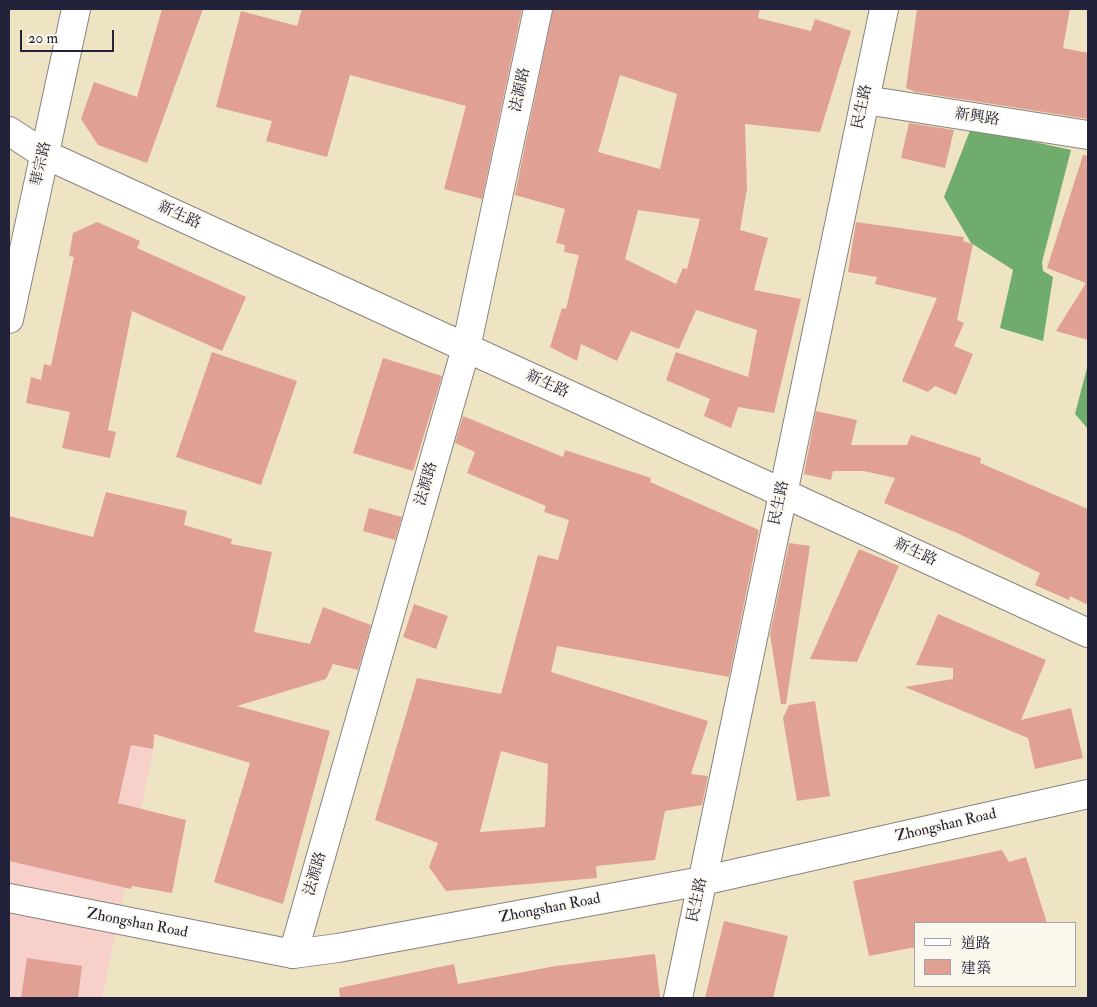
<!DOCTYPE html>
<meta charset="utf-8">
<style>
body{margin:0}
#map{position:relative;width:1097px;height:1007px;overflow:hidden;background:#eee4c4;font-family:"IM FELL Double Pica","Noto Serif TC",serif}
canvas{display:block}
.frame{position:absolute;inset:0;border:10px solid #22223b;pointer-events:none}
.legend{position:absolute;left:914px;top:922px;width:162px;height:65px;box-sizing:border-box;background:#fbf7ec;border:1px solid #a4a2a5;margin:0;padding:6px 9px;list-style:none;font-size:15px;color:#22223b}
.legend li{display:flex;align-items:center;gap:10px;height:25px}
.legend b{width:25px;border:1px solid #a4a2a5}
.scale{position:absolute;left:20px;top:30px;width:94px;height:22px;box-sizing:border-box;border:2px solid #22223b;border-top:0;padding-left:6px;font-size:15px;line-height:18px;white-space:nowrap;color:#22223b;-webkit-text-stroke:4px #fbf7ec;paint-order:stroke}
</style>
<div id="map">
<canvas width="1097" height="1007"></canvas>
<div class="frame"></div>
<ul class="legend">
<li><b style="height:6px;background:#fff"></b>道路</li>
<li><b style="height:14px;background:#e1a094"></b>建築</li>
</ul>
<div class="scale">20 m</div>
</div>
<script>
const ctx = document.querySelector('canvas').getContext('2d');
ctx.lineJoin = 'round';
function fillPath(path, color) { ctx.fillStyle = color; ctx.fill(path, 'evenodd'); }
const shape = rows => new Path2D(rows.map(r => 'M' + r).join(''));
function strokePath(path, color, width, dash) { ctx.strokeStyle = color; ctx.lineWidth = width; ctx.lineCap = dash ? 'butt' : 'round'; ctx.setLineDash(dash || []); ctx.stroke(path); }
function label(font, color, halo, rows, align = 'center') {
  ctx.font = font + ' "IM FELL Double Pica","Noto Serif TC",serif'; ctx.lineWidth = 4; ctx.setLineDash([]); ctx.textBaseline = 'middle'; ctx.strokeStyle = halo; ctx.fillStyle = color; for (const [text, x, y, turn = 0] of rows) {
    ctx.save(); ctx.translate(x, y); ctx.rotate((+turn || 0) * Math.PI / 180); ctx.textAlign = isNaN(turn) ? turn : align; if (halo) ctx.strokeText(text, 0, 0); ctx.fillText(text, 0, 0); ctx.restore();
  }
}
fillPath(shape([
 [9,589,175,623,154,746,102,998,9,998]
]), '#f7d0ca');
fillPath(shape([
 [971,128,1071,150,1042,262,1043,271,1053,277,1043,341,1000,328,1013,270,971,243,944,197],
 [1088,364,1088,429,1075,414]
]), '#6fac6d');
fillPath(shape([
 [162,9,203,9,147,163,98,145,81,119,94,82,137,97],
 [302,9,522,9,482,199,444,189,466,106,350,75,327,157,266,141,272,121,216,107,241,11,297,26],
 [553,9,760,9,758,18,811,31,815,19,851,31,820,132,745,124,747,188,740,230,768,238,754,290,801,299,774,413,738,407,731,428,704,416,710,399,666,380,676,352,748,377,757,330,696,310,679,349,631,331,617,361,581,344,577,361,550,347,562,308,566,309,579,255,564,252,565,245,556,243,565,209,515,195],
 [620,75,677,94,660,169,598,152],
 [638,210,700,219,687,269,683,268,676,284,625,259],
 [917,9,1070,9,1063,48,1088,53,1088,119,916,92,906,88],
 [909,123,954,130,945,168,901,158],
 [1083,155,1088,156,1088,340,1056,331,1086,283,1047,268],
 [97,222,140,241,137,248,246,297,222,351,132,311,108,430,116,432,110,458,62,448,70,412,26,403,31,377,41,380,44,364,51,366,74,257,69,256,73,233],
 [856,222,964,237,963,241,973,244,957,320,964,323,954,346,973,354,956,395,935,386,928,392,902,381,937,298,875,284,877,277,848,272],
 [212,352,297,381,261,485,176,457],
 [383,358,442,376,413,471,353,453],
 [816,411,857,420,851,445,907,445,911,435,981,458,980,463,1088,509,1088,605,1070,596,1069,600,1035,585,1040,573,957,533,884,503,895,478,864,471,833,471,831,480,804,474],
 [463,416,563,457,565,450,651,478,650,482,759,530,729,677,557,646,551,672,708,721,691,774,708,776,702,805,665,811,655,860,596,866,597,878,446,891,429,867,438,843,375,820,417,678,501,694,538,555,558,560,569,520,544,512,546,506,467,473,475,452,455,443],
 [501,751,548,764,545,827,480,832],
 [106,492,187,511,184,525,232,539,231,544,272,552,254,632,310,644,323,607,371,625,358,670,333,664,326,679,237,706,330,731,283,904,214,882,250,763,154,734,153,749,131,745,118,803,186,820,172,893,132,886,131,889,9,861,9,516,93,537],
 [369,508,402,517,395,540,363,531],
 [789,543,810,546,786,704,781,704,770,634],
 [859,549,899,566,857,662,810,659],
 [414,604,448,616,436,649,403,637],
 [938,614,1046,660,1021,720,1071,708,1083,758,1035,769,1028,738,905,687,953,679,953,668,916,665],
 [815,701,830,796,797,801,783,718,789,705],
 [1002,850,1009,862,1026,857,1047,923,916,923,916,947,869,956,853,881],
 [724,921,788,936,773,998,705,998],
 [655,954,660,998,340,998,339,988,454,964,458,984,556,966],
 [27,958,82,966,78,998,21,998]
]), '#e1a094');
const minor = shape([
 [865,100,1088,135],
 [9,131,44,154,1088,633],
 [293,954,466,348,538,9],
 [678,998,884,9]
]);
const secondary = shape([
 [9,898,293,954,338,948,702,881,1088,794]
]);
const primary = shape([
 [9,319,76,9]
]);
strokePath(minor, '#888380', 30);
strokePath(secondary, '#888380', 30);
strokePath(primary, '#888380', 30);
strokePath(minor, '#fff', 28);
strokePath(secondary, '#fff', 28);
strokePath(primary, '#fff', 28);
label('15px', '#22223b', '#fbf7ec', [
 ["法源路",521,90,-78],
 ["民生路",863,107,-78],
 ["新興路",977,118,9],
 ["華宗路",42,164,-78],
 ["新生路",179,216,25],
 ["新生路",547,385,25],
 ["法源路",427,484,-74],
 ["民生路",780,503,-78],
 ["新生路",915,553,25],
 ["Zhongshan Road",946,826,-13],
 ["法源路",316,874,-74],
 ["民生路",698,900,-78],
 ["Zhongshan Road",550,909,-11],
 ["Zhongshan Road",137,924,11]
]);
</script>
